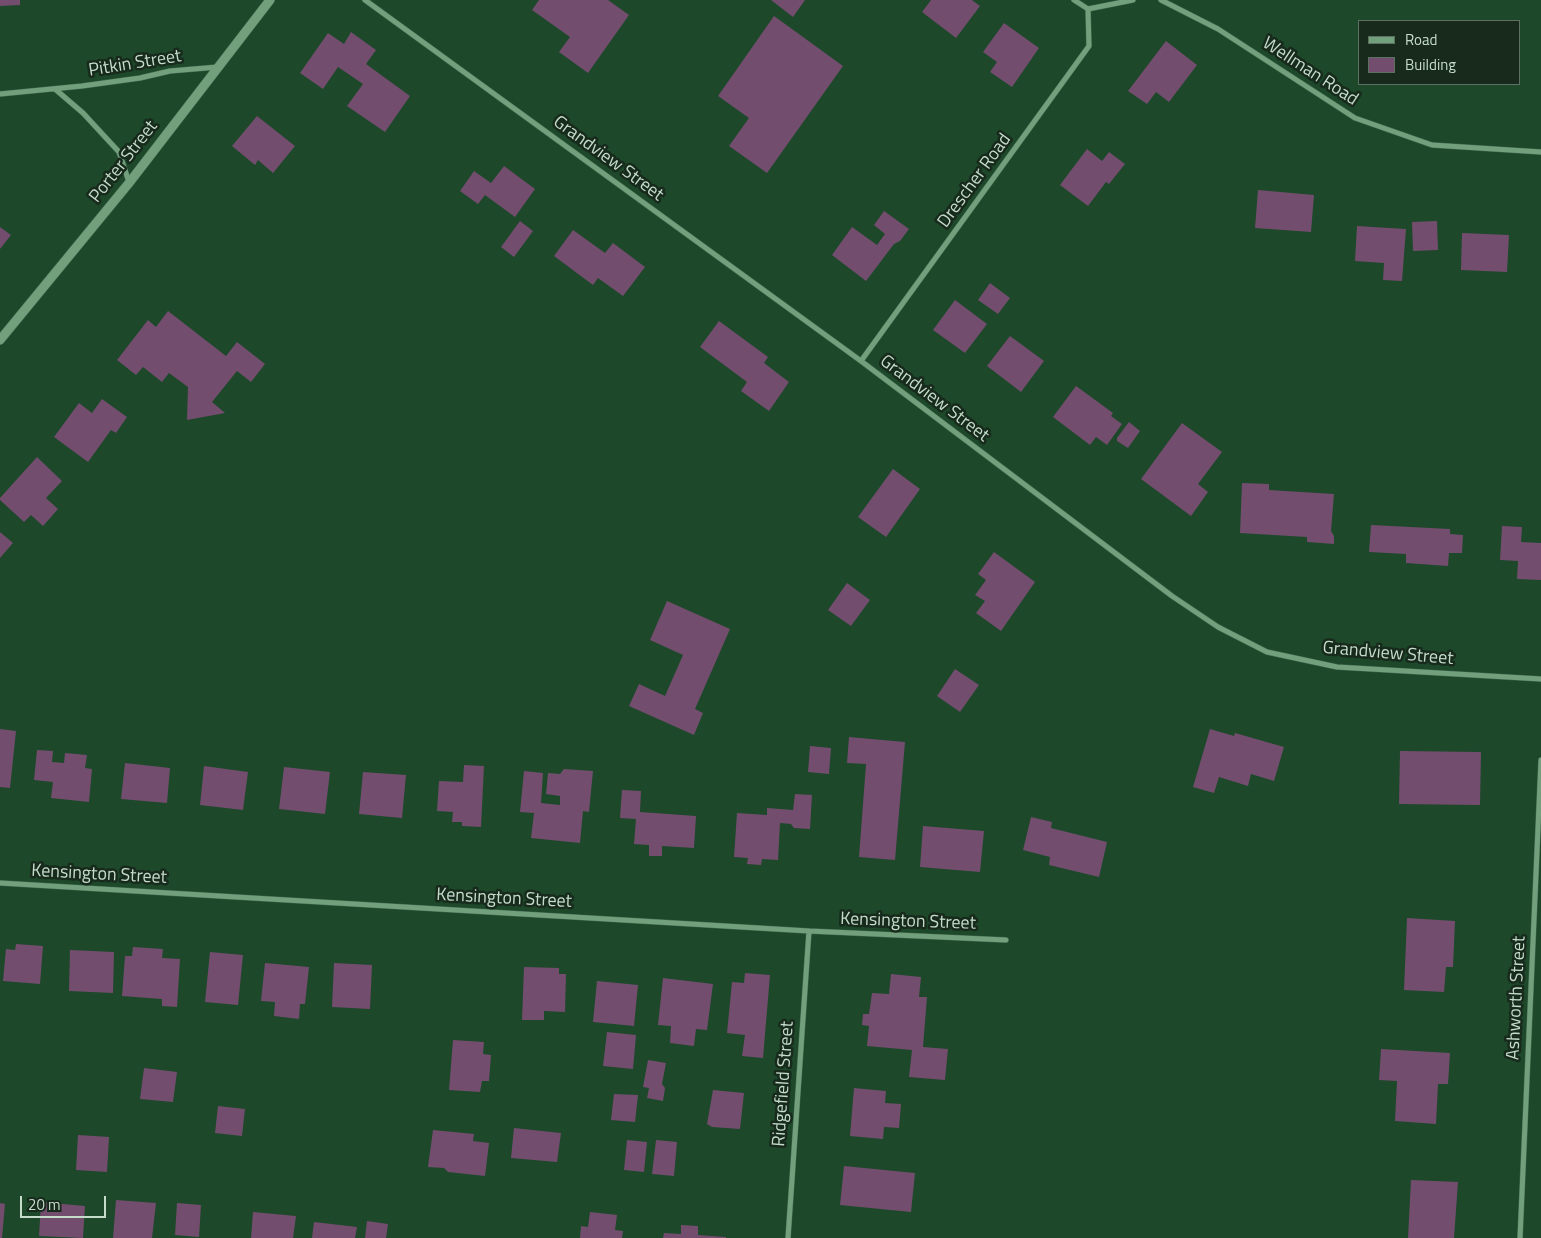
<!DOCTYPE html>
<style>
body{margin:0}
#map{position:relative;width:1541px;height:1238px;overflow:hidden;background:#1d482a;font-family:"Titillium Web",sans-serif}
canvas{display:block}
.legend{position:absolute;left:1358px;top:20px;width:162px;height:65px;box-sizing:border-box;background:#172a1c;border:1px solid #5d7162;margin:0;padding:6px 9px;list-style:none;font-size:15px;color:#c5dcca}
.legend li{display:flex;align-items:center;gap:10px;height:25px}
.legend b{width:25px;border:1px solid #5d7162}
.scale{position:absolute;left:20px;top:1196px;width:86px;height:22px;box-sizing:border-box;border:2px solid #c5dcca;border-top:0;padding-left:6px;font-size:15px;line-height:18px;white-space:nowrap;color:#c5dcca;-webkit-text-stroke:4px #172a1c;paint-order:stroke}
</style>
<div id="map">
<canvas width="1541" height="1238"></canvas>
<ul class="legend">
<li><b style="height:6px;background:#729f7c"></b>Road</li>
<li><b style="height:14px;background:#734d6e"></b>Building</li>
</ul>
<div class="scale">20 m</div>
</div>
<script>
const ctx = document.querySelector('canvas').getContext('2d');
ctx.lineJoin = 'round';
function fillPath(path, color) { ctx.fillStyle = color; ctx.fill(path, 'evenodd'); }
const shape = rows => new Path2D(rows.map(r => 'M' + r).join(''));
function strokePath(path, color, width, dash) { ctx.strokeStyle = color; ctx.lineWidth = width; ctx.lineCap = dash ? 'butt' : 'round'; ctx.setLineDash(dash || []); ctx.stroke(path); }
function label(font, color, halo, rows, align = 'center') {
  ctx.font = font + ' "Titillium Web",sans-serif'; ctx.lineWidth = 5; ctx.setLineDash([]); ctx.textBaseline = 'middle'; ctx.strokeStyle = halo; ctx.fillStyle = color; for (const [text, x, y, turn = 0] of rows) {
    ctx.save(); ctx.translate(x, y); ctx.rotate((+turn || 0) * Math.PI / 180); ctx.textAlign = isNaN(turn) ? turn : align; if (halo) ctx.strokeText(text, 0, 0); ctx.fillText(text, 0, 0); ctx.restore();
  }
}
fillPath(shape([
 [0,0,20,0,20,5,0,6],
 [539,0,608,0,629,15,588,73,559,52,570,37,532,10],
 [771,0,805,0,793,17],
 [931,0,972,0,980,6,956,38,922,12],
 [774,16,843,66,767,173,729,146,749,118,718,96],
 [1004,23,1039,48,1012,87,990,72,997,62,983,52],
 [351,32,376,50,366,64,410,96,385,132,347,106,363,84,338,67,323,89,300,73,328,33,344,44],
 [1166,41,1197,65,1169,102,1156,92,1147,104,1128,91],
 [257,116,295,146,273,173,258,160,255,165,232,146],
 [1087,149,1102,161,1109,152,1125,164,1109,184,1106,182,1088,206,1060,185],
 [504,166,535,189,515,217,485,195,478,204,460,191,474,171,491,183],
 [1258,190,1314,195,1311,232,1255,228],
 [884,211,909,229,900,241,894,244,866,281,832,255,852,227,877,245,885,234,874,225],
 [520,221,533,231,514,257,501,247],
 [1437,221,1438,250,1413,251,1412,222],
 [1357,226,1406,229,1402,281,1383,280,1384,263,1355,261],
 [0,227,11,235,0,249],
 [573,230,605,253,613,243,645,267,623,296,598,278,593,285,554,256],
 [1462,233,1509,235,1507,272,1461,270],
 [990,283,1010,298,998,314,978,300],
 [955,300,987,324,965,353,933,330],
 [168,311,226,356,237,342,265,364,251,382,237,371,212,402,225,413,187,420,188,387,169,373,162,382,143,367,136,375,117,360,148,320,156,327],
 [719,321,768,357,764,363,789,382,769,411,741,391,747,382,700,347],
 [1010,336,1044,361,1021,392,987,366],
 [1076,386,1113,413,1111,416,1122,424,1107,445,1096,437,1090,445,1053,417],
 [102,399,127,417,116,433,111,430,88,462,54,437,79,403,92,413],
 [1129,422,1140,431,1128,448,1117,441,1117,438],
 [1182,423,1222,452,1198,484,1208,492,1191,516,1141,479],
 [37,457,62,481,46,498,58,509,43,526,31,515,24,522,0,500,0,498],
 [893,469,920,489,886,537,858,517],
 [1242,483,1269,484,1269,490,1334,494,1331,531,1334,536,1334,544,1307,542,1307,537,1240,533],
 [1371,525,1450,529,1450,534,1463,535,1462,553,1449,553,1448,566,1406,563,1406,554,1369,552],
 [1502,526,1522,527,1521,542,1541,543,1541,580,1517,579,1518,561,1500,560],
 [0,532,13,543,0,558],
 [994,552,1035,582,1001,631,976,613,985,601,975,595,986,580,978,574],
 [847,583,870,600,851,626,828,610],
 [667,601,730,629,695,709,703,713,694,735,629,706,639,684,665,696,683,655,650,640],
 [955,669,979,685,960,712,937,696],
 [0,729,16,731,10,788,0,787],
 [1210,729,1234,736,1235,733,1284,747,1274,781,1251,774,1248,786,1219,777,1214,793,1193,787],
 [849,737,905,742,895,860,859,857,866,764,847,763],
 [810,746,831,748,829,774,808,772],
 [37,750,53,751,52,762,64,763,65,753,87,755,85,768,92,769,89,802,51,798,53,782,34,780],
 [1400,751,1481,752,1480,805,1399,804],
 [125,763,170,768,167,803,121,799],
 [464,765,484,766,481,827,462,826,462,822,452,822,453,812,437,811,439,781,463,782],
 [204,766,248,772,243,810,200,805],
 [284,767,330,772,325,814,279,809],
 [564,769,593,771,589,812,583,811,580,843,531,838,534,813,520,812,524,771,543,773,541,803,560,805,560,796,546,794,548,773,560,774],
 [363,772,406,775,402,818,359,814],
 [622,790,641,791,640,812,696,816,694,848,662,846,662,856,649,856,649,845,634,844,636,819,620,818],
 [795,794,812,795,810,829,794,828,791,824,780,823,778,860,762,859,761,865,747,864,748,858,734,857,737,813,767,815,767,808,793,810],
 [1031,817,1052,822,1051,828,1107,842,1099,877,1049,865,1050,857,1023,850],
 [923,826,984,831,980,872,920,867],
 [1407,918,1455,921,1453,967,1446,967,1444,992,1404,990],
 [16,944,43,946,40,984,3,981,6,949,15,950],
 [133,947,163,949,162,958,180,959,177,1007,162,1006,162,999,122,996,125,956,132,956],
 [70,950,114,952,113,993,69,991],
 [210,952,243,955,238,1005,205,1002],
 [265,963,309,967,305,1004,300,1004,299,1019,274,1016,275,1002,261,1001],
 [334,963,372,965,370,1009,332,1007],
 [524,967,559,968,559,974,566,974,565,1012,544,1011,544,1020,522,1020],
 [745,973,770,975,763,1058,742,1056,745,1035,727,1033,732,982,744,983],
 [891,974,921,977,919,997,927,997,923,1047,948,1049,945,1080,909,1077,912,1050,867,1046,869,1026,862,1025,863,1014,869,1014,872,993,889,994],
 [663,978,713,984,707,1030,696,1029,694,1046,670,1043,671,1026,658,1025],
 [597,981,638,985,634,1026,593,1022],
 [607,1032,636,1035,633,1069,603,1066],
 [453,1040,484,1042,483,1054,491,1055,489,1081,482,1081,480,1092,449,1090],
 [1381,1049,1450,1053,1448,1084,1438,1084,1436,1124,1395,1121,1397,1081,1379,1080],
 [648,1060,666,1063,662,1084,665,1088,663,1101,647,1098,649,1088,643,1087],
 [144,1068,177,1072,173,1102,140,1099],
 [854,1088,886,1091,885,1103,901,1104,899,1128,884,1127,883,1139,850,1136],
 [713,1090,744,1093,740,1129,712,1127,707,1124],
 [614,1094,638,1095,635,1122,611,1120],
 [218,1106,245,1109,242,1136,215,1133],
 [514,1128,561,1133,557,1162,511,1158],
 [433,1130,474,1134,473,1141,489,1143,485,1176,448,1172,444,1168,428,1167],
 [78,1135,109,1137,107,1172,76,1170],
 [627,1140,647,1142,644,1172,624,1170],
 [656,1140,677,1142,674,1176,652,1174],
 [844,1166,915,1173,911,1212,840,1205],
 [1411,1180,1458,1182,1454,1238,1408,1238],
 [116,1200,156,1203,152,1238,113,1238],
 [41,1202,85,1206,83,1238,39,1236],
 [0,1203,5,1204,2,1238,0,1238],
 [177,1203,201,1205,199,1237,175,1235],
 [253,1212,296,1216,293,1238,251,1238],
 [590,1212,617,1215,615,1230,623,1231,622,1238,580,1238,581,1226,588,1227],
 [367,1221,388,1224,386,1238,365,1238],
 [314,1222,357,1227,355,1238,312,1238],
 [681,1225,698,1226,698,1235,726,1237,726,1238,663,1238,664,1233,681,1234]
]), '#734d6e');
const minor = shape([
 [365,0,861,361,1172,596,1218,627,1267,652,1337,667,1541,679],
 [1074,0,1088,9,1133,0],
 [1161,0,1218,29,1355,118,1432,145,1541,152],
 [55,89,83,113,119,152,129,182],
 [0,94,82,86,140,78,170,71,218,67],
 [861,361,1089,46,1088,9],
 [0,883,809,931,1006,940],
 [788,1238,809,931],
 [1520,1238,1541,760]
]);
const tertiary = shape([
 [0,340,129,183,270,0]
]);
strokePath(minor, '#3f664c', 6);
strokePath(tertiary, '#3f664c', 10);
strokePath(minor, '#729f7c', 5);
strokePath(tertiary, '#729f7c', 9);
label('18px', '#c5dcca', '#172a1c', [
 ["Pitkin Street",135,64,-9],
 ["Wellman Road",1310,72,33],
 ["Grandview Street",608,159,36],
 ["Porter Street",124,162,-52],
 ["Drescher Road",975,181,-54],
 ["Grandview Street",934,399,37],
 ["Grandview Street",1388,654,5],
 ["Kensington Street",99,875,3],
 ["Kensington Street",504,899,3],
 ["Kensington Street",908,922,2],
 ["Ashworth Street",1517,998,-87],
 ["Ridgefield Street",784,1084,-86]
]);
</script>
